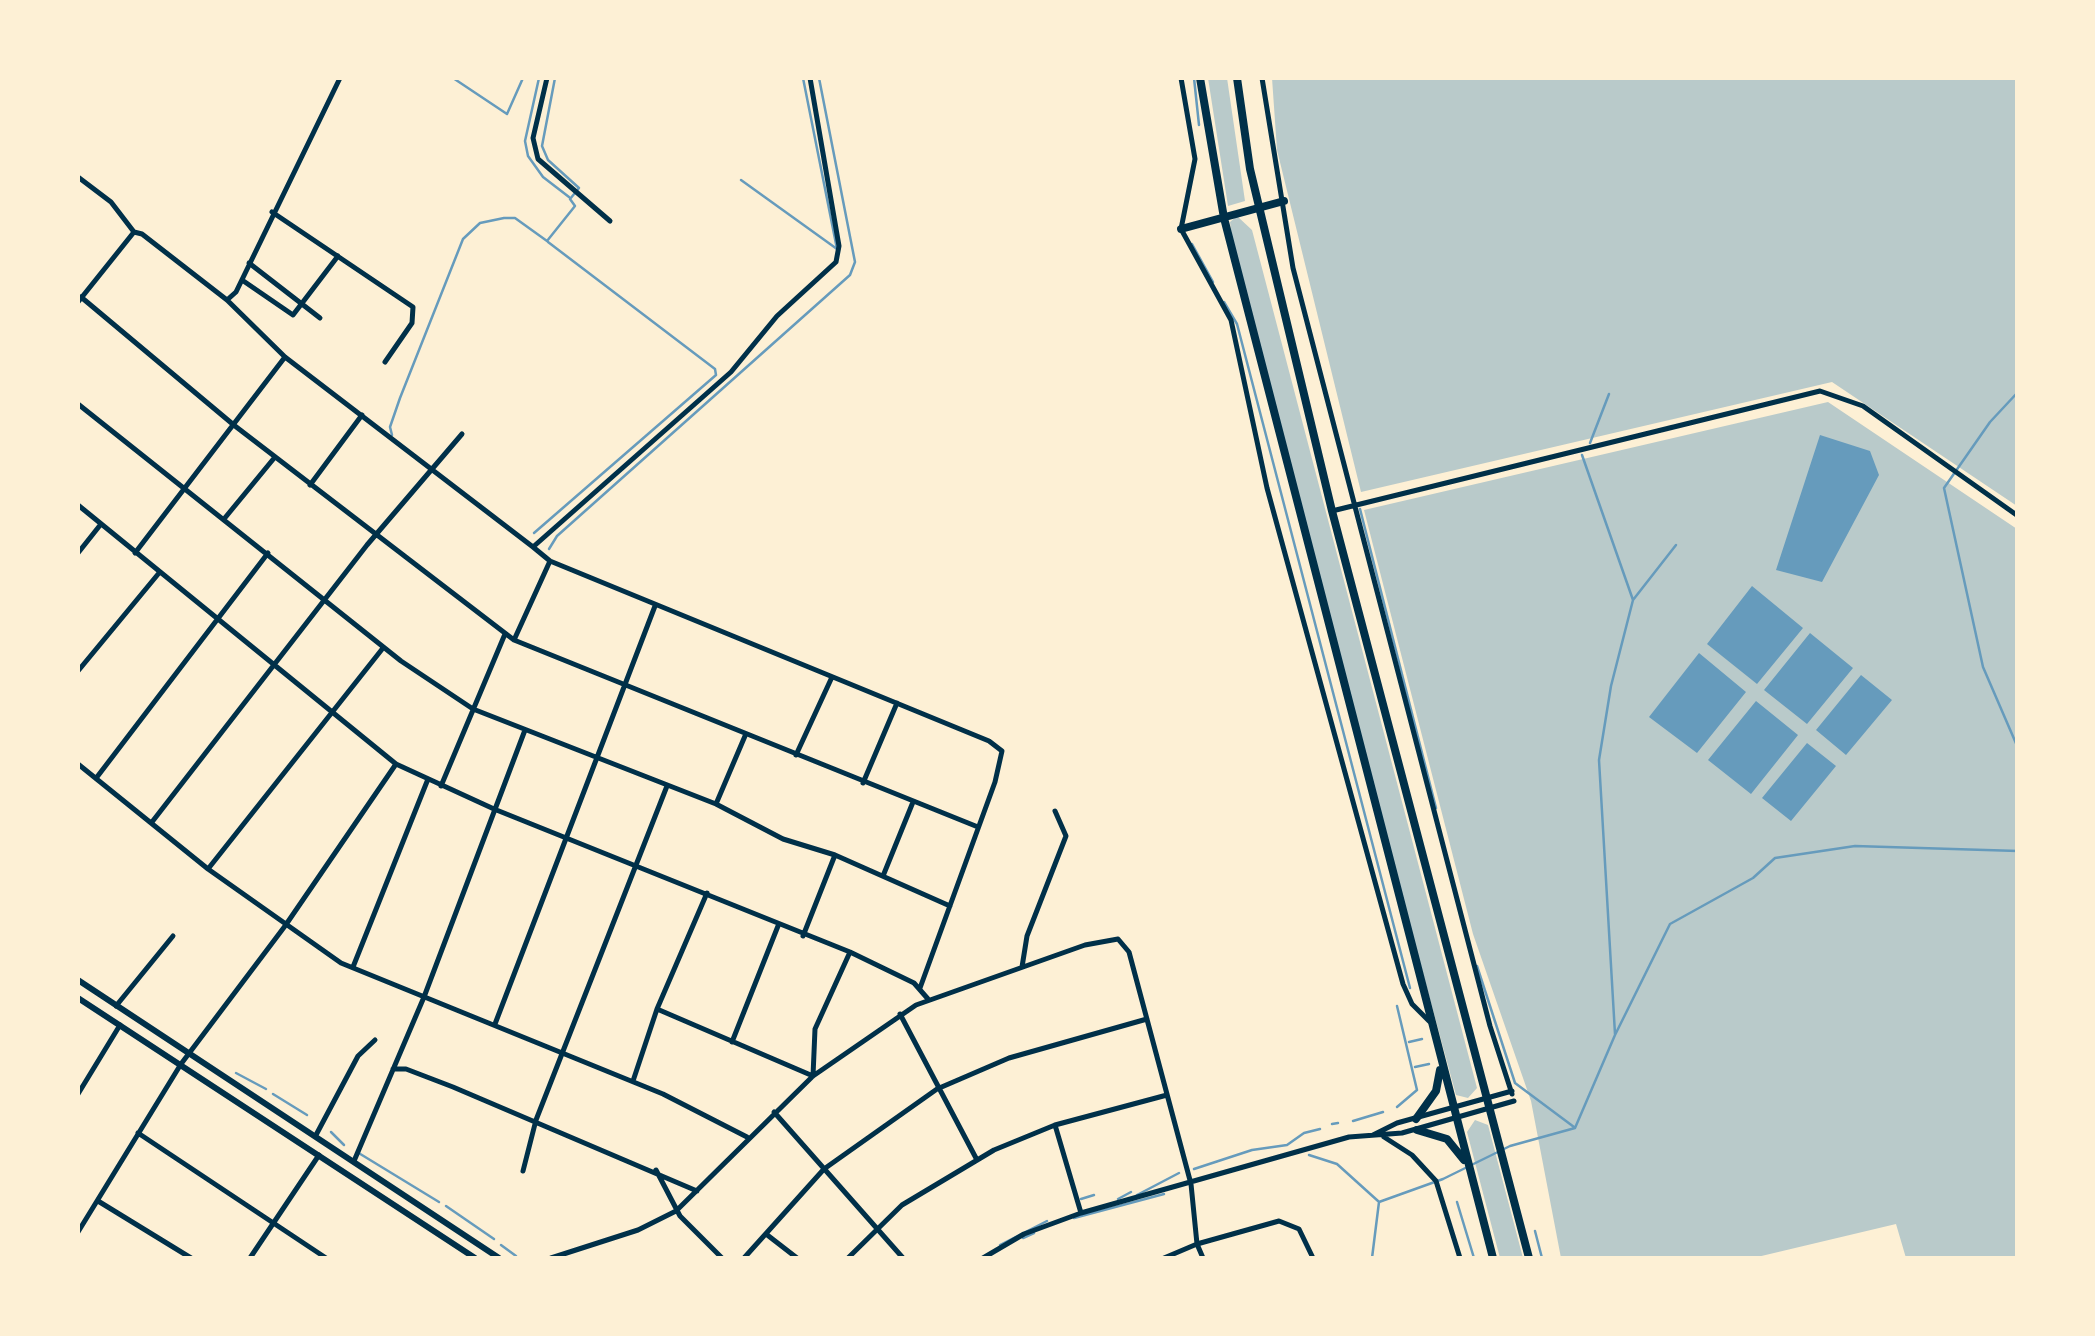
<!DOCTYPE html>
<style>
body{margin:0}
#map{position:relative;width:2095px;height:1336px;overflow:hidden;background:#fdf0d5;font-family:"Source Sans 3",sans-serif}
canvas{display:block}
.frame{position:absolute;inset:0;border:80px solid #fdf0d5;pointer-events:none}
</style>
<div id="map">
<canvas width="2095" height="1336"></canvas>
<div class="frame"></div>
</div>
<script>
const ctx = document.querySelector('canvas').getContext('2d');
ctx.lineJoin = 'round';
function fillPath(path, color) { ctx.fillStyle = color; ctx.fill(path, 'evenodd'); }
const shape = rows => new Path2D(rows.map(r => 'M' + r).join(''));
function strokePath(path, color, width, dash) { ctx.strokeStyle = color; ctx.lineWidth = width; ctx.lineCap = dash ? 'butt' : 'round'; ctx.setLineDash(dash || []); ctx.stroke(path); }
fillPath(shape([
 [1208,78,1227,78,1245,201,1228,206],
 [1272,78,2017,78,2017,506,1832,382,1361,492,1277,150],
 [1237,216,1252,230,1477,1088,1468,1098,1456,1095,1291,486,1232,237,1230,222],
 [1828,402,2017,529,2017,1258,1906,1258,1896,1224,1753,1258,1561,1258,1531,1101,1473,934,1364,510],
 [1475,1120,1488,1125,1523,1258,1500,1258,1467,1132]
]), '#b9caca');
fillPath(shape([
 [1820,435,1870,451,1879,475,1822,582,1776,570],
 [1752,586,1803,628,1757,684,1707,644],
 [1810,633,1853,668,1807,724,1764,690],
 [1699,653,1746,692,1697,753,1649,717],
 [1861,675,1892,700,1846,755,1816,730],
 [1756,701,1798,735,1751,794,1708,760],
 [1807,743,1836,766,1791,821,1762,798]
]), '#669bbc');
strokePath(shape([
 [453,78,507,114,523,78],
 [539,78,525,141,528,156,543,177,569,197],
 [1194,78,1199,125],
 [741,180,837,249,803,78],
 [1192,244,1213,282],
 [1224,302,1237,324,1410,988],
 [2018,392,1990,422,1944,488,1983,667,2018,748],
 [392,435,390,427,400,398,463,239,480,223,504,218,515,218,547,241,575,206,570,199,579,188,548,160,542,146,555,78],
 [1590,443,1609,394],
 [1582,455,1633,600],
 [1360,509,1436,808],
 [534,533,716,375,715,369,548,242],
 [549,549,557,536,850,275,855,262,819,78],
 [1477,966,1515,1083,1574,1127],
 [1615,1034,1599,760,1611,686,1633,600,1676,545],
 [1409,1042,1422,1039],
 [1415,1067,1429,1064],
 [236,1073,266,1089],
 [273,1094,307,1115],
 [1397,1107,1417,1090,1397,1006],
 [1353,1121,1383,1112],
 [1332,1124,1338,1123],
 [331,1132,344,1145],
 [357,1152,439,1202],
 [1309,1155,1337,1164,1378,1201],
 [1194,1169,1252,1150,1287,1145,1304,1133,1320,1129],
 [1137,1195,1179,1173],
 [1081,1199,1094,1195],
 [1118,1199,1131,1192],
 [1457,1202,1474,1258],
 [446,1206,494,1239],
 [1074,1218,1164,1194],
 [1535,1231,1542,1258],
 [1023,1238,1034,1233],
 [501,1245,516,1256],
 [1000,1245,1047,1221],
 [1372,1258,1379,1202,1443,1179,1510,1146,1575,1128,1615,1035,1670,924,1753,878,1775,858,1855,846,2018,851]
]), '#669bbc', 2.5);
strokePath(shape([
 [547,78,533,138,538,159,610,221],
 [1181,78,1195,159,1181,229,1231,320,1267,488,1403,984,1412,1004,1429,1021],
 [1262,78,1293,268,1490,1026,1512,1094],
 [78,177,111,202,134,232,142,234,227,300,285,357,533,547],
 [272,212,413,307,412,323,385,362],
 [249,263,320,318],
 [242,280,293,315,338,256],
 [81,297,235,426,514,640,978,827],
 [227,300,236,292,340,78],
 [78,302,134,232],
 [78,404,401,661,473,709,716,804,783,839,835,855,950,906],
 [310,485,362,415],
 [78,505,396,764,494,809,850,952,914,983,928,999],
 [1332,511,1820,391,1863,406,2018,516],
 [224,519,275,457],
 [78,553,101,524],
 [135,553,285,357],
 [550,561,989,741,1002,751,995,782,920,988],
 [514,640,550,561,533,547,731,372,777,316,836,262,839,246,810,78],
 [78,671,159,573],
 [796,755,832,677],
 [78,764,208,869,341,963,663,1094,747,1137],
 [97,777,268,553],
 [863,783,897,703],
 [441,786,505,634],
 [716,804,745,736],
 [152,822,367,545,462,434],
 [208,869,383,648],
 [883,876,913,802],
 [803,936,835,855],
 [353,967,428,779],
 [1022,967,1027,936,1066,836,1055,811],
 [116,1006,173,936],
 [657,1009,813,1076,815,1029,850,952],
 [900,1014,977,1160],
 [495,1024,655,606],
 [732,1042,778,926],
 [393,1069,406,1069,453,1087,697,1191],
 [633,1081,657,1009,707,893],
 [78,1094,120,1025],
 [774,1112,903,1258],
 [1055,1125,1081,1213],
 [138,1133,326,1258],
 [316,1135,358,1056,375,1040],
 [1373,1135,1397,1123,1512,1091],
 [1384,1137,1412,1155,1436,1181,1460,1258],
 [354,1161,424,997,525,730],
 [656,1170,680,1216,722,1258],
 [523,1171,536,1120,667,786],
 [98,1201,191,1258],
 [78,1232,181,1064,285,926,396,764],
 [766,1234,797,1258],
 [250,1258,319,1155],
 [551,1258,638,1230,676,1211,813,1076,916,1005,1085,945,1118,939,1129,952,1191,1184,1197,1244,1203,1258],
 [744,1258,824,1169,937,1089,1009,1058,1147,1019],
 [848,1258,902,1205,994,1150,1055,1125,1167,1095],
 [983,1258,1024,1234,1081,1213,1349,1137,1402,1133,1514,1101],
 [1164,1258,1197,1244,1279,1221,1299,1229,1313,1258]
]), '#003049', 5);
strokePath(shape([
 [78,980,499,1258],
 [78,998,475,1258]
]), '#003049', 6);
strokePath(shape([
 [1200,78,1224,218,1493,1258],
 [1237,78,1250,169,1332,511,1529,1258],
 [1181,229,1284,201],
 [1416,1119,1436,1091,1440,1070],
 [1417,1130,1447,1139,1464,1160]
]), '#003049', 8);
</script>
